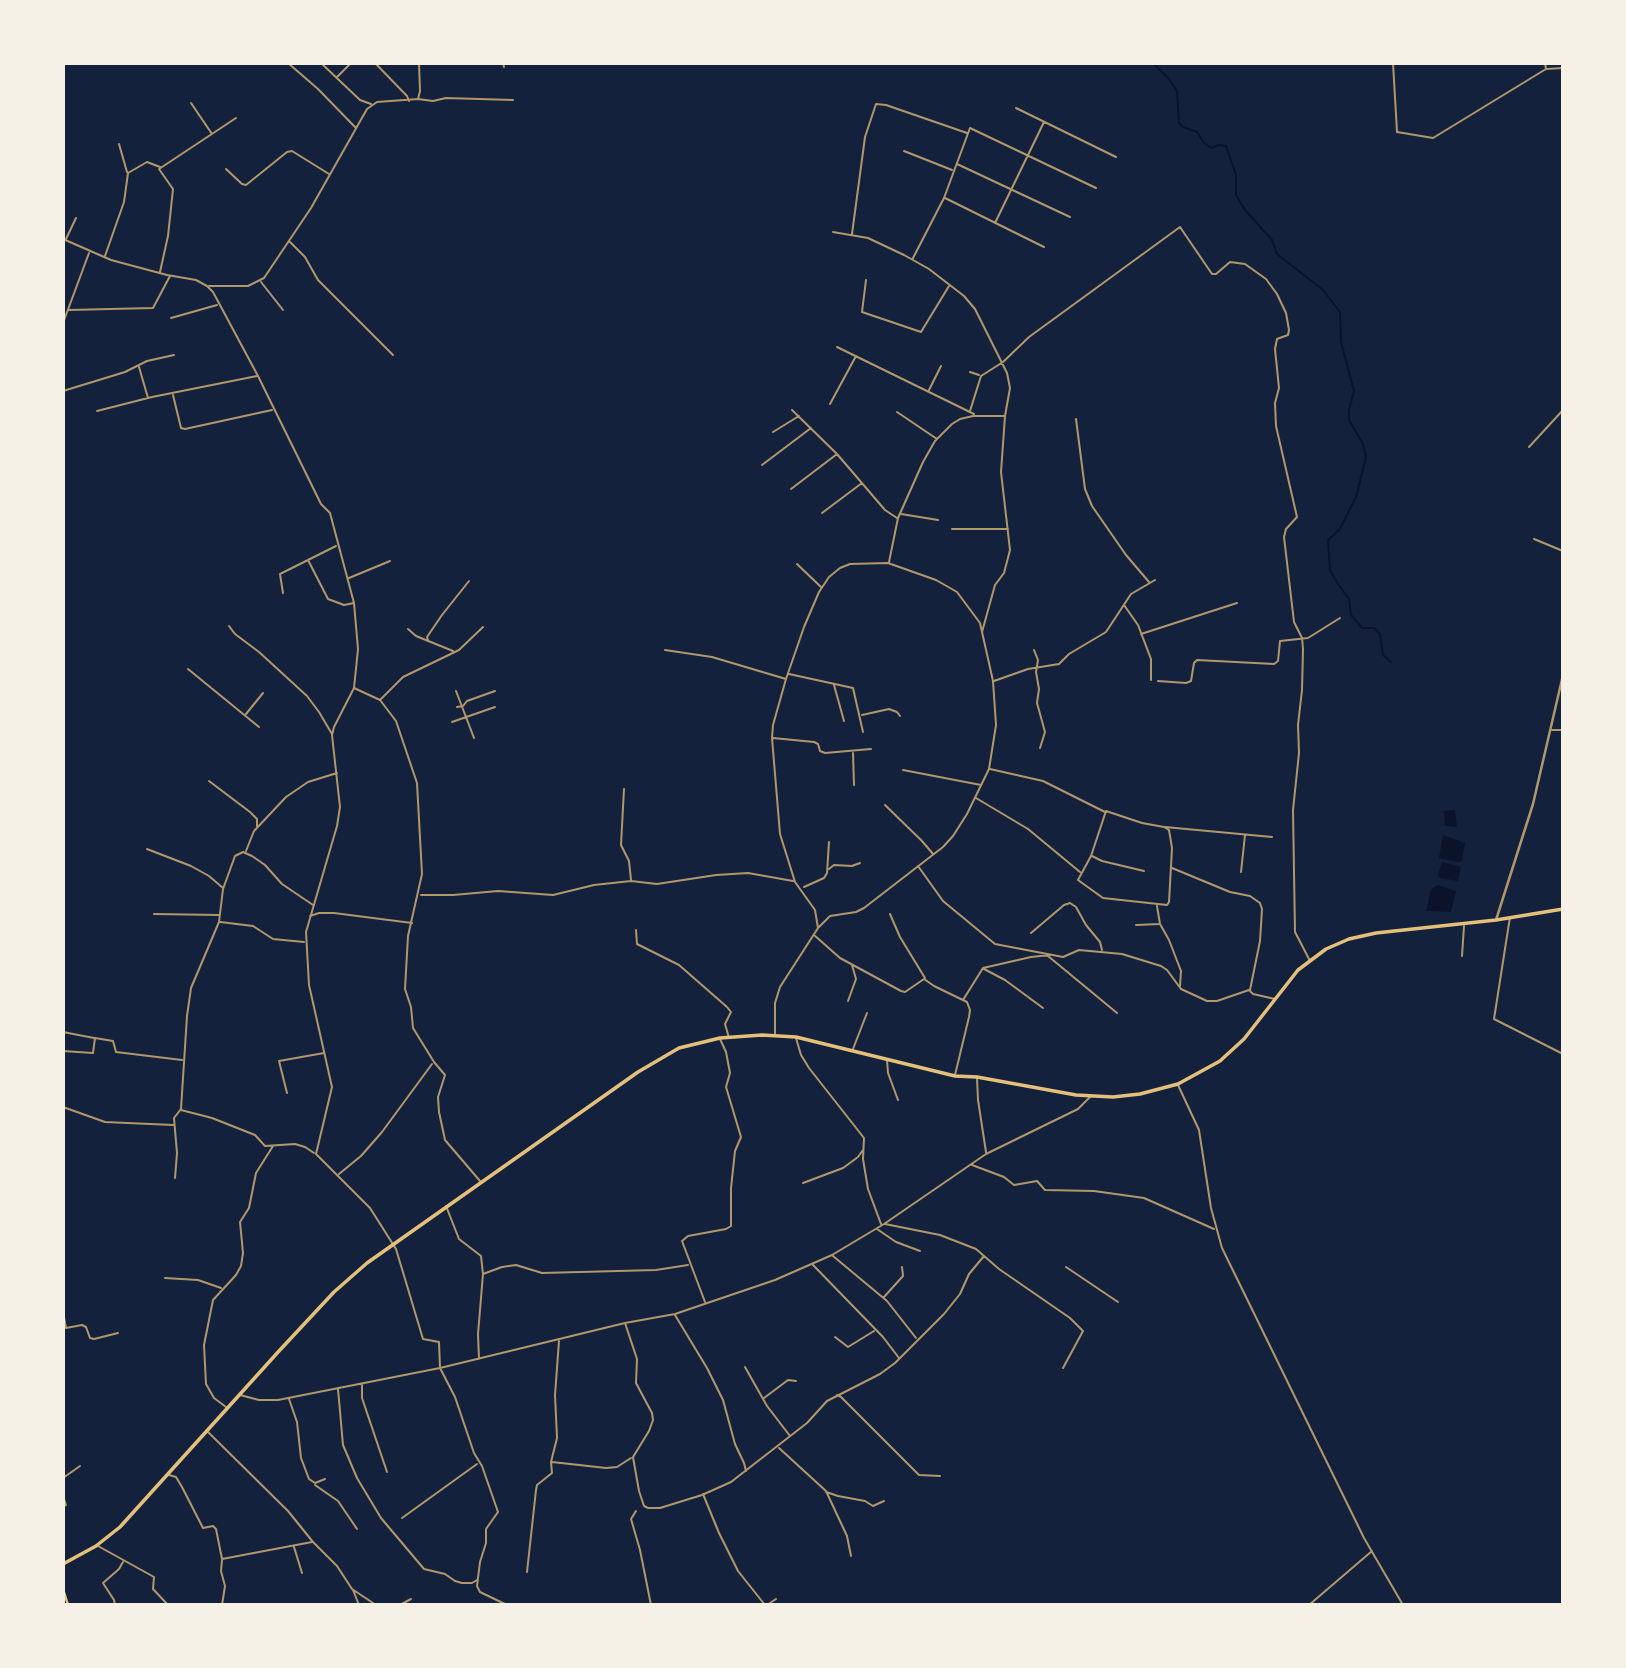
<!DOCTYPE html>
<style>
body{margin:0}
#map{position:relative;width:1626px;height:1668px;overflow:hidden;background:#14213d;font-family:"Fira Sans Condensed",sans-serif}
canvas{display:block}
.frame{position:absolute;inset:0;border:65px solid #f6f1e7;pointer-events:none}
</style>
<div id="map">
<canvas width="1626" height="1668"></canvas>
<div class="frame"></div>
</div>
<script>
const ctx = document.querySelector('canvas').getContext('2d');
ctx.lineJoin = 'round';
function fillPath(path, color) { ctx.fillStyle = color; ctx.fill(path, 'evenodd'); }
const shape = rows => new Path2D(rows.map(r => 'M' + r).join(''));
function strokePath(path, color, width, dash) { ctx.strokeStyle = color; ctx.lineWidth = width; ctx.lineCap = dash ? 'butt' : 'round'; ctx.setLineDash(dash || []); ctx.stroke(path); }
fillPath(shape([
 [1455,810,1457,827,1445,826,1444,811],
 [1443,835,1465,843,1462,861,1458,862,1439,858],
 [1442,862,1461,867,1458,881,1440,878,1438,875],
 [1438,885,1456,891,1451,912,1426,911,1431,889]
]), '#0b132b');
strokePath(shape([
 [1153,63,1169,79,1177,91,1179,123,1183,127,1197,132,1204,143,1211,148,1219,145,1226,146,1236,175,1236,195,1245,210,1272,240,1277,254,1323,290,1340,312,1341,342,1354,391,1349,410,1349,420,1363,444,1366,457,1356,497,1340,529,1328,540,1330,570,1338,584,1349,599,1351,615,1362,628,1374,628,1380,634,1383,655,1391,662]
]), '#0b132b', 2);
strokePath(shape([
 [288,63,318,89,355,127],
 [321,63,360,100,371,104],
 [375,63,407,96,409,101],
 [503,63,504,67],
 [1393,63,1397,132,1433,138,1546,69],
 [1545,63,1546,69,1563,68],
 [337,77,351,63],
 [418,99,433,101,446,98,513,100],
 [191,103,212,134],
 [1016,108,1116,157],
 [119,144,127,172],
 [904,151,952,170],
 [957,164,1070,217],
 [226,169,242,184,246,185,287,152,292,151,329,174],
 [945,198,1044,247],
 [995,223,1044,122],
 [833,232,868,238,904,255,929,269,964,296,975,309,1007,373,1010,388,1005,416,1001,472,1010,550,1004,573,995,585,982,632],
 [852,234,865,137,876,104,886,105,967,133],
 [63,239,111,260,167,275,196,280,207,286,213,292,258,376,321,504,330,513,354,603,358,649,354,688,334,727,332,735,340,807,337,826,306,932,309,985,332,1087,316,1154,370,1208,396,1249,423,1339,439,1342,440,1368,455,1397,474,1453,482,1466,498,1512,486,1529,486,1543,480,1562,477,1586,480,1592,507,1605],
 [66,239,76,218],
 [290,242,305,257,318,280,393,355],
 [105,256,124,202,128,173,147,162,160,167],
 [913,258,944,198,970,128,1096,188],
 [160,272,168,236,173,189,159,169,236,118],
 [866,280,862,312,921,332,949,286],
 [261,282,283,310],
 [209,286,248,286,264,278,311,208,367,109,377,102,418,99,420,91,419,63],
 [68,310,153,308,170,276],
 [171,318,217,305],
 [63,323,89,253],
 [837,347,974,414],
 [139,367,148,398],
 [970,372,979,375],
 [929,390,941,366],
 [63,391,125,372,147,361,174,355],
 [173,395,181,428,185,429,272,410],
 [830,404,856,356],
 [792,410,837,454,885,510,897,518],
 [97,411,152,397,257,376],
 [970,411,981,376,1003,362,1029,337,1180,227,1212,274,1216,274,1230,262,1245,264,1266,279,1277,294,1286,313,1289,330,1288,335,1277,339,1275,349,1279,388,1275,403,1276,426,1297,517,1286,529,1284,537,1294,622,1302,638,1303,649,1302,690,1298,725,1299,753,1293,810,1295,932,1309,959],
 [897,412,937,439],
 [1076,419,1085,489,1092,506,1126,555,1149,582],
 [773,432,799,416],
 [1529,447,1563,410],
 [762,465,811,428],
 [791,489,837,454],
 [822,513,862,483],
 [901,514,938,520],
 [952,529,1008,529],
 [1534,539,1563,551],
 [308,560,328,599,344,605,354,603],
 [889,562,898,518,923,462,935,441,952,424,960,419,973,416,1004,416],
 [797,564,821,587],
 [349,578,390,561],
 [283,593,280,574,336,546],
 [1124,605,1138,625,1151,659,1151,680],
 [229,626,235,634,259,652,307,696,319,712,332,734],
 [408,629,416,636,453,651],
 [1141,634,1237,603],
 [428,640,427,637,442,615,469,581],
 [665,650,712,657,786,679],
 [1034,650,1038,660,1036,672,1039,689,1037,703,1045,732,1040,748],
 [188,669,259,727],
 [789,674,853,688,863,732],
 [994,681,1028,669,1059,664,1069,654,1106,632,1131,594,1155,580],
 [1158,681,1186,683,1191,681,1194,663,1197,660,1274,664,1278,661,1280,641,1308,638,1340,618],
 [834,685,844,721],
 [354,688,380,700,396,721,417,783,422,874,408,936,405,989,411,1007,413,1028,434,1062,445,1075,438,1097,439,1112,445,1140,480,1181],
 [456,691,474,738],
 [380,700,403,677,459,650,483,627],
 [457,707,463,706,467,701,495,691],
 [246,714,263,693],
 [862,715,889,709,897,712,900,716],
 [452,722,495,707],
 [1552,730,1563,730],
 [773,738,814,742,818,744,820,751,825,753,871,749],
 [853,753,854,785],
 [990,769,1043,781,1105,812,1106,811,1142,823,1164,827,1169,830,1172,848,1169,902,1167,905,1103,898,1078,880,1091,856,1106,811],
 [903,770,981,785],
 [209,781,250,812,257,819,257,827],
 [624,789,621,845,629,861,631,880],
 [976,798,1028,829,1080,872],
 [885,805,922,841,933,854],
 [1165,827,1272,837],
 [147,849,191,866,209,876,223,888],
 [246,851,254,831,286,797,308,782,337,773],
 [1092,856,1102,861,1144,871],
 [918,866,943,901,995,944,1063,957,1079,950,1122,954,1161,966,1167,970,1181,989,1207,1001,1217,1001,1249,990,1253,994,1275,999],
 [1172,868,1230,892,1250,896,1260,903,1262,909,1260,941,1250,990],
 [829,869,834,865,852,866,860,863],
 [1241,872,1245,835],
 [804,887,824,878,827,873,829,842],
 [421,895,453,895,498,891,553,895,594,885,631,881,657,884,716,875,748,873,793,881],
 [1157,906,1160,924,1169,940,1181,971,1180,986],
 [154,914,219,915],
 [890,914,900,937,925,978],
 [310,916,319,913,334,913,412,923],
 [1510,917,1494,1019,1563,1054],
 [220,922,253,926,273,939,304,942],
 [1136,925,1159,924],
 [636,930,637,944,679,965,727,1007,731,1012,725,1024,729,1038],
 [1031,933,1064,905,1070,903,1076,907,1086,925,1100,942,1102,950],
 [814,935,840,958,901,991,905,992,924,979,934,986,967,1002,970,1010,969,1017,955,1075],
 [1048,956,1117,1013],
 [1462,956,1464,926],
 [984,969,1005,980,1043,1008],
 [963,1000,983,968,1031,957,1050,955],
 [848,1001,856,979,852,965],
 [63,1032,94,1038],
 [775,1035,775,1003,780,987,818,928,830,916,856,912,864,908,943,847,953,836,967,814,989,769,996,725,993,681,980,623,957,592,936,580,888,563,850,564,840,568,829,577,819,592,804,627,786,679,773,725,772,738,780,834,795,882,815,910,818,928],
 [796,1038,801,1055,809,1068,864,1138,863,1159,868,1189,881,1224],
 [853,1049,867,1013],
 [63,1051,93,1053,95,1038,113,1041,116,1052,182,1060],
 [887,1060,888,1073,898,1100],
 [977,1078,978,1100,986,1152],
 [1178,1085,1199,1130,1211,1208,1222,1248,1364,1538,1403,1605],
 [287,1093,279,1061,324,1053],
 [63,1107,105,1122,173,1125],
 [181,1110,212,1118,255,1135,265,1146,295,1144,305,1147,314,1153],
 [972,1165,1004,1177,1014,1185,1037,1181,1045,1190,1094,1191,1144,1198,1214,1229],
 [339,1174,361,1156,382,1132,432,1064],
 [175,1178,177,1153,174,1118,181,1109,187,1016,191,988,219,922,223,889,235,856,243,852,252,856,265,865,282,884,313,905],
 [803,1183,843,1168,858,1157,863,1150],
 [446,1206,459,1239,481,1256,483,1274,478,1334,479,1359],
 [885,1224,940,1235,976,1249,999,1269,1070,1318,1083,1331,1063,1368],
 [877,1229,896,1242,920,1251],
 [833,1256,887,1301,916,1338],
 [813,1265,883,1337,899,1358],
 [1066,1267,1118,1302],
 [483,1274,502,1267,516,1265,542,1273,656,1270,688,1265],
 [165,1278,198,1280,221,1288],
 [884,1297,903,1276,902,1267],
 [705,1302,682,1241,688,1236,726,1229,731,1226,731,1188,735,1151,741,1137,726,1087,730,1073,726,1052,720,1039],
 [63,1312,66,1328,82,1325,86,1327,90,1338,94,1339,118,1333],
 [675,1315,707,1368,723,1400,735,1444,744,1463,746,1471],
 [625,1323,637,1359,636,1383,652,1413,653,1420,649,1431,633,1457,639,1491,644,1506,648,1508,660,1508,702,1495,731,1482,807,1423,827,1401,880,1374,895,1363,944,1314,960,1294,969,1274,984,1256],
 [835,1337,848,1347,874,1331],
 [745,1367,767,1406,790,1436],
 [362,1385,362,1398,387,1472],
 [338,1389,343,1445,357,1478,381,1518,424,1569,445,1574,455,1581,462,1583,472,1583,477,1580],
 [240,1395,259,1400,278,1400,440,1368,625,1323,675,1314,775,1280,832,1255,884,1224,986,1154,1078,1109,1091,1096],
 [837,1395,841,1397,919,1475,940,1476],
 [764,1398,788,1380,796,1381],
 [289,1399,297,1422,301,1458,309,1479,315,1483,325,1479],
 [226,1407,214,1398,206,1384,204,1345,213,1300,236,1275,241,1266,243,1253,240,1222,249,1208,256,1173,273,1146],
 [208,1432,288,1511,313,1542,337,1566,352,1589,376,1605],
 [779,1448,826,1491,847,1536,851,1556],
 [552,1462,606,1468,617,1467,631,1458],
 [169,1475,176,1477,182,1487,203,1528,213,1526,216,1529,222,1559,312,1542],
 [63,1478,80,1466],
 [315,1485,338,1501,357,1529],
 [826,1492,838,1496,865,1501,873,1506,884,1501],
 [703,1494,719,1533,738,1571,765,1605],
 [63,1496,66,1505,63,1507],
 [636,1511,631,1519,640,1550,651,1605],
 [402,1518,477,1464],
 [98,1546,154,1577,153,1589,168,1605],
 [294,1547,302,1573],
 [222,1560,221,1571,225,1586,222,1605],
 [527,1572,536,1490,537,1485,552,1473,551,1462,557,1438,555,1395,559,1341],
 [353,1590,359,1605],
 [115,1605,114,1600,103,1583,119,1569,123,1562],
 [400,1605,411,1599],
 [767,1605,776,1599],
 [1309,1605,1372,1551]
]), '#b1986c', 2);
strokePath(shape([
 [1496,920,1533,804,1563,675]
]), '#b1986c', 2.5);
strokePath(shape([
 [63,1589,68,1605]
]), '#e5c07b', 2.5);
strokePath(shape([
 [63,1564,96,1546,120,1527,279,1351,334,1292,367,1263,638,1072,679,1048,720,1038,762,1035,796,1037,955,1076,977,1077,1076,1095,1113,1097,1140,1094,1178,1084,1220,1061,1244,1039,1298,970,1326,949,1349,939,1376,933,1496,920,1563,909]
]), '#e5c07b', 3.5);
</script>
